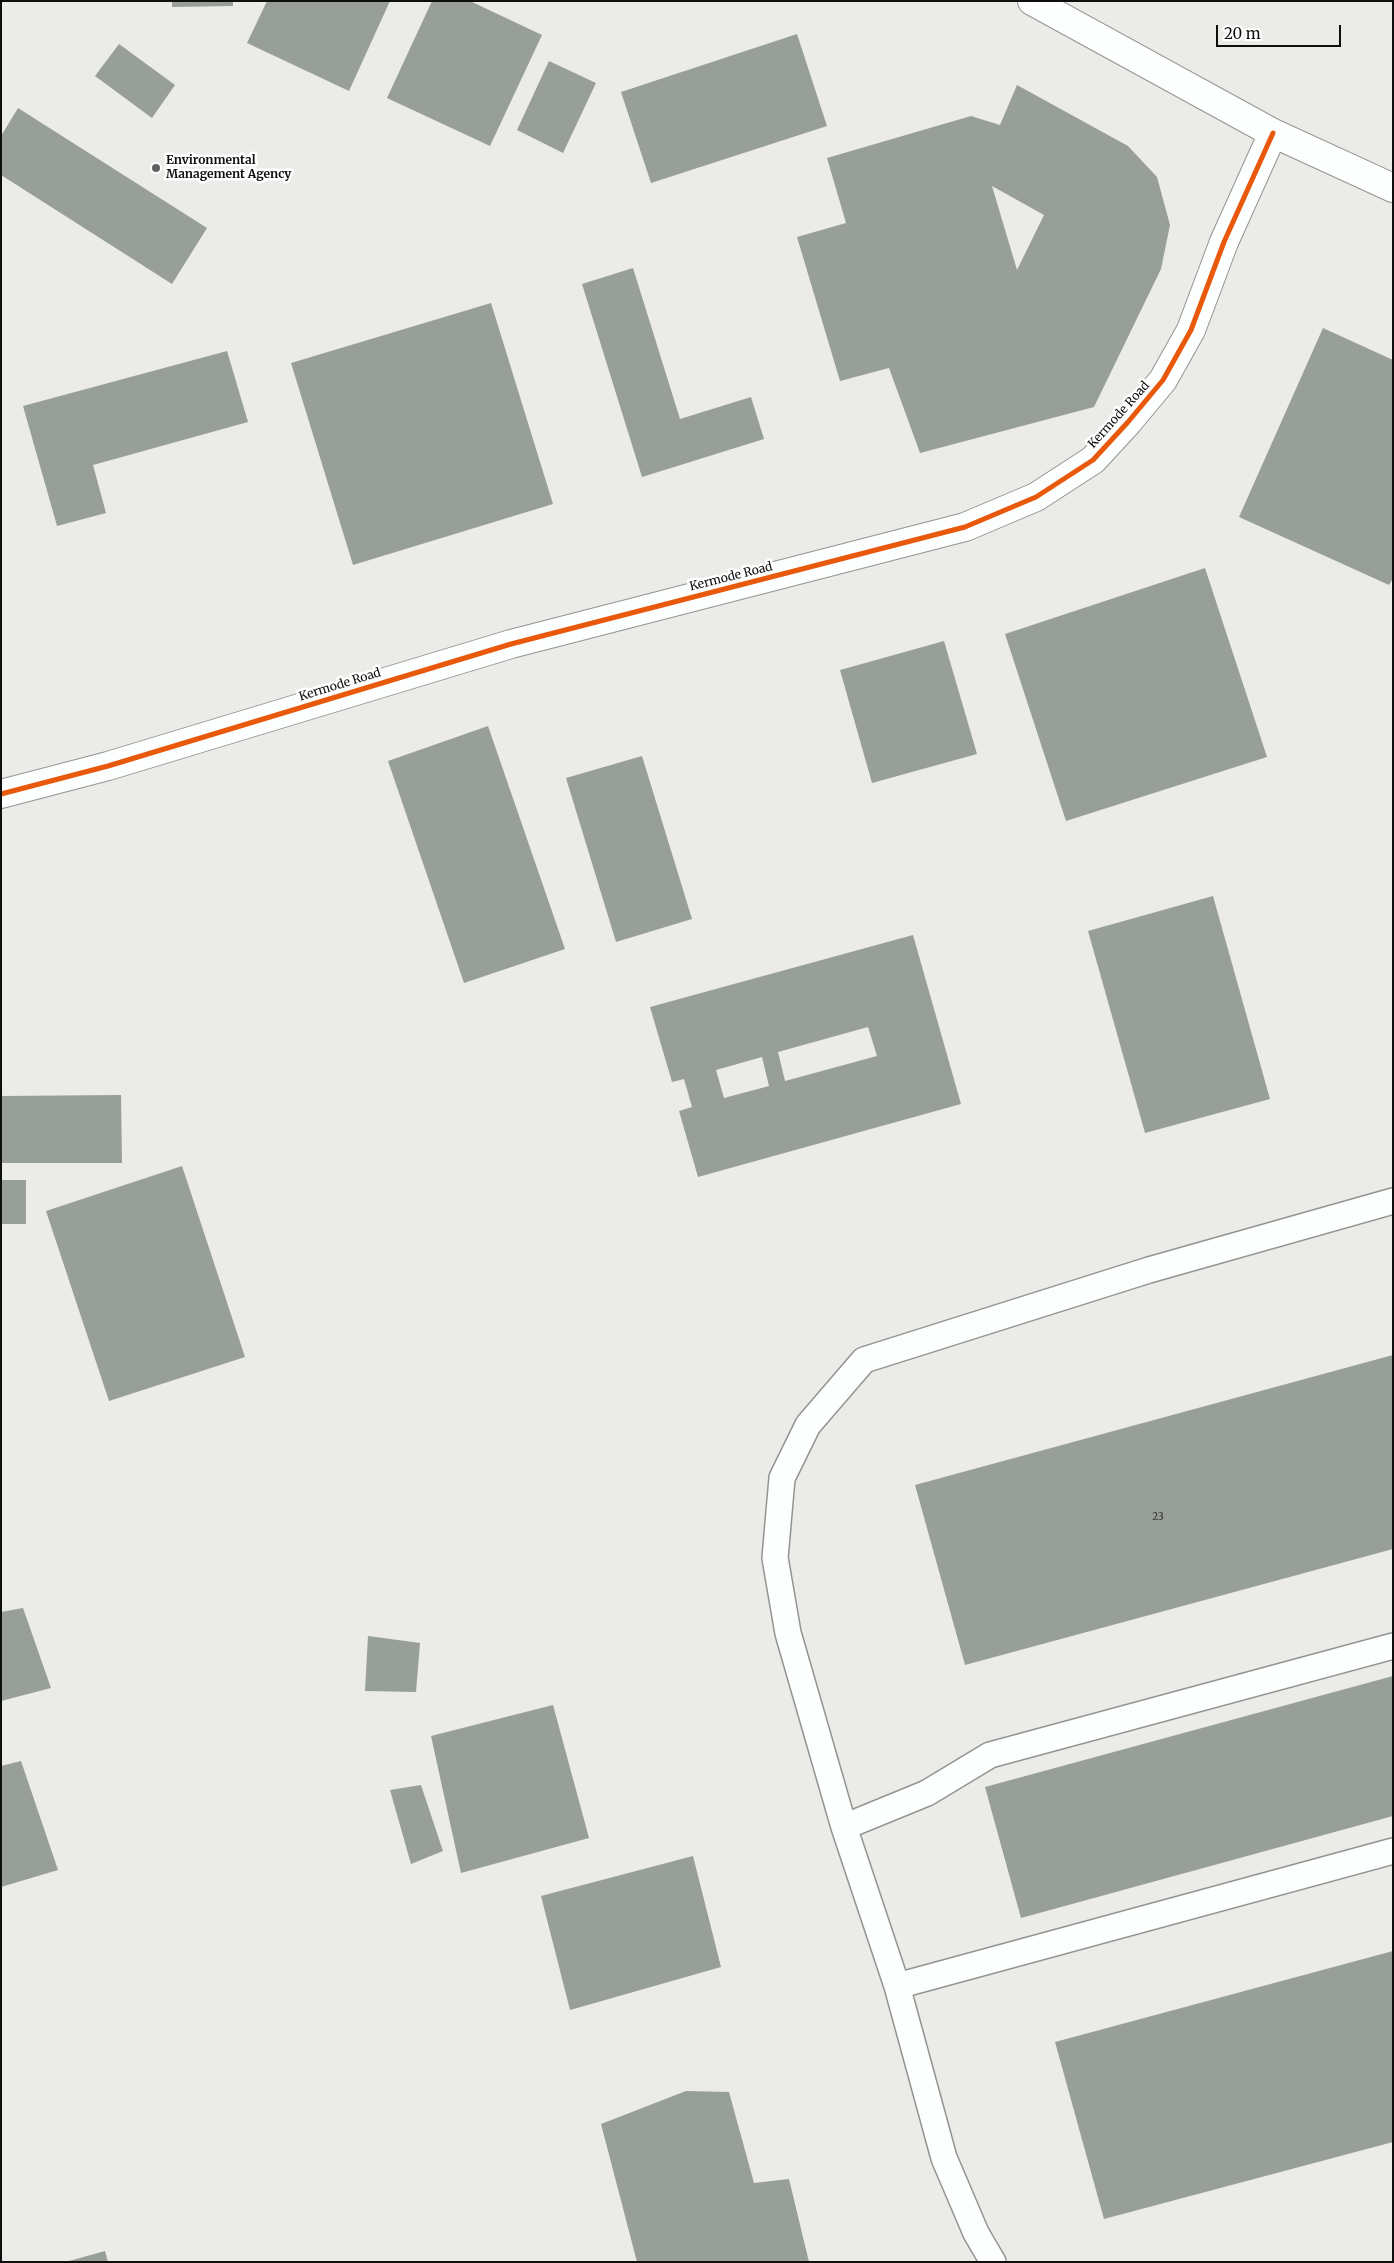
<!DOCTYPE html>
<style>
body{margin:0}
#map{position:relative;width:1394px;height:2263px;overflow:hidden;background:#f2fcf5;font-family:Merriweather,serif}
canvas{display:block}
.frame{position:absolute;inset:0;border:2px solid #0e0e0e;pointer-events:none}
.scale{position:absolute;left:1216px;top:25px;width:125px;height:22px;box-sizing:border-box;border:2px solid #0e0e0e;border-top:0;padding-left:6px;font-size:15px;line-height:18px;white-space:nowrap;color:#0e0e0e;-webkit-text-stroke:4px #fff;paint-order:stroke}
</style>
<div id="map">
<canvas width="1394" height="2263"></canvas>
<div class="frame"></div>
<div class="scale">20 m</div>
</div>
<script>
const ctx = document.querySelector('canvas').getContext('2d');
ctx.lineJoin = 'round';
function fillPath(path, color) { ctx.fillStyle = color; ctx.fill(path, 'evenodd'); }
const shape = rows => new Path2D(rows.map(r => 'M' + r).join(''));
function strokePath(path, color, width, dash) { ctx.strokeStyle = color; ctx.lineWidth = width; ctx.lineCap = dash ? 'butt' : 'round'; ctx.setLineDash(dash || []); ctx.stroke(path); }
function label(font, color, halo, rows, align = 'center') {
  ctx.font = font + ' Merriweather,serif'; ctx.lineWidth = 5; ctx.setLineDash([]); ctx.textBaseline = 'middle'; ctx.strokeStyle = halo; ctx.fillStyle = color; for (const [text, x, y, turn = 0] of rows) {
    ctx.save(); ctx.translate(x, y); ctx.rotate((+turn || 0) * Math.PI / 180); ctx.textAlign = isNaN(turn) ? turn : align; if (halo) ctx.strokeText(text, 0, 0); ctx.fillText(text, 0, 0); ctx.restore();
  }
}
fillPath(shape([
 [1,1,1393,1,1393,2262,1,2262]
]), '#ebebe7');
fillPath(shape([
 [172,1,233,1,233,6,172,7],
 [267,1,390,1,349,91,247,43],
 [432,1,470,1,542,35,490,146,387,98],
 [797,34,827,126,651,183,621,92],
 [119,44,175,85,152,118,95,76],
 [549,61,596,83,563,153,517,130],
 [1017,85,1128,146,1157,177,1170,225,1161,269,1094,407,920,453,889,368,840,381,797,237,846,223,827,158,971,116,1000,125],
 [992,186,1044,215,1017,270],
 [18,108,207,228,172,284,1,175,1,136],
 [633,268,680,419,751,397,764,439,642,477,582,284],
 [491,303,553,504,353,565,291,363],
 [1323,328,1393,360,1393,578,1389,585,1239,517],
 [227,351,248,422,93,465,106,513,57,526,23,406],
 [1205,568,1267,757,1066,821,1005,634],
 [944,641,977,754,872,783,840,670],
 [488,726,565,949,464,983,388,761],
 [642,756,692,919,616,942,566,778],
 [1213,896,1270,1099,1145,1133,1088,931],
 [913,935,961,1104,698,1177,679,1111,692,1107,684,1079,672,1082,650,1007],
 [868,1027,877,1056,785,1081,778,1052],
 [762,1057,769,1086,724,1098,716,1070],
 [121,1095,122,1163,1,1163,1,1096],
 [182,1166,245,1357,109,1401,46,1211],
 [1,1180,26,1180,26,1224,1,1224],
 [1393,1355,1393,1549,965,1665,915,1485],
 [23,1608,51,1688,1,1701,1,1612],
 [368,1636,420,1643,416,1692,365,1691],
 [1393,1676,1393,1816,1021,1918,985,1787],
 [553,1705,589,1838,461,1873,431,1736],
 [21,1761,58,1870,1,1887,1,1766],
 [421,1785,443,1851,411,1864,390,1790],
 [693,1856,721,1967,570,2010,541,1896],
 [1393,1951,1393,2142,1104,2219,1055,2042],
 [686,2091,729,2092,754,2183,789,2179,809,2262,637,2262,601,2124],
 [105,2251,108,2262,69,2262,69,2261]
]), '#989f99');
const lane = shape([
 [844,1827,927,1793,990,1755,1393,1646],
 [897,1986,1393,1851],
 [993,2262,976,2233,944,2158,897,1986,844,1827,788,1633,775,1558,782,1478,808,1425,864,1360,1149,1270,1393,1201]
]);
const street = shape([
 [1032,1,1273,133,1393,188],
 [1,794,108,766,511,644,965,527,1036,497,1093,460,1128,422,1163,380,1191,330,1224,242,1273,133]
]);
strokePath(lane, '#919592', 28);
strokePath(street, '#919592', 30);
strokePath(lane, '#fdfffe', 25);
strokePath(street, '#fdfffe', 28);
strokePath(shape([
 [1,794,108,766,511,644,965,527,1036,497,1093,460,1128,422,1163,380,1191,330,1224,242,1273,133]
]), '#e8590c', 5);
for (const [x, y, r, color] of [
 [156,168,5,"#5e615f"]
]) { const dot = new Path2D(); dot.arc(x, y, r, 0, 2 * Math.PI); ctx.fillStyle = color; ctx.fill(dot); strokePath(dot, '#fff', 2); }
label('10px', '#303231', null, [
 ["23",1158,1517]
]);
label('bold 12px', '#0e0e0e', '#fff', [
 ["Environmental",166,161],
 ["Management Agency",166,175]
], 'left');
label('12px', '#0e0e0e', '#fff', [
 ["Kermode Road",1119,415,-48],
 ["Kermode Road",731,577,-14],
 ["Kermode Road",340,685,-17]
]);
</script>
